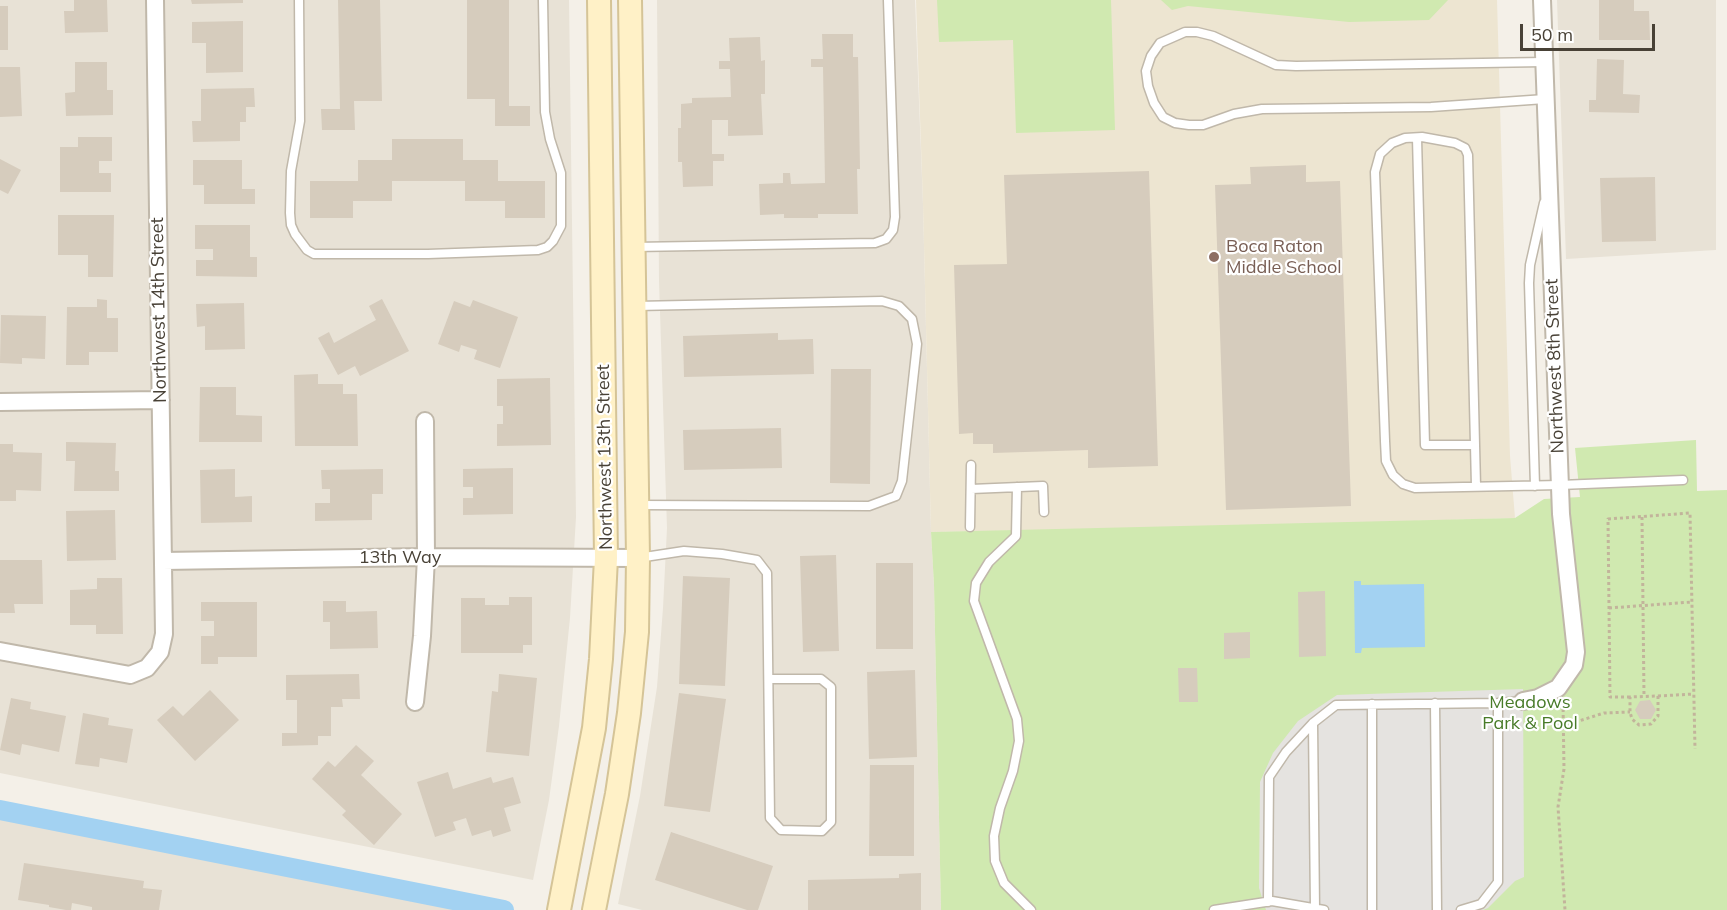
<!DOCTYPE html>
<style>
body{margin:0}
#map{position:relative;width:1727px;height:910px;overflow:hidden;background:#f4f0e8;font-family:Mulish,sans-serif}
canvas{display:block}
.scale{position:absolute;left:1520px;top:24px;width:135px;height:27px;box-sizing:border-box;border:3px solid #484136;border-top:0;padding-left:8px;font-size:18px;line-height:21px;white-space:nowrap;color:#484136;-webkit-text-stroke:4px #fff;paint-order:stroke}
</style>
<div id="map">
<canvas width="1727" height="910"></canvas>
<div class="scale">50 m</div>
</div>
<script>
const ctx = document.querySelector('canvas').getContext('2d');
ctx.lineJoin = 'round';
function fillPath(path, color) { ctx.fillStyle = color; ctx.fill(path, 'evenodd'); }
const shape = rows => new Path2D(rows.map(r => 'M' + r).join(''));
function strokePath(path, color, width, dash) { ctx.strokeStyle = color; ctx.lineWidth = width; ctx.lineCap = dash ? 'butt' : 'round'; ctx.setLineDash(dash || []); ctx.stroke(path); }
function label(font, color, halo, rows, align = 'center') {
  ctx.font = font + ' Mulish,sans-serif'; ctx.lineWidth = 4.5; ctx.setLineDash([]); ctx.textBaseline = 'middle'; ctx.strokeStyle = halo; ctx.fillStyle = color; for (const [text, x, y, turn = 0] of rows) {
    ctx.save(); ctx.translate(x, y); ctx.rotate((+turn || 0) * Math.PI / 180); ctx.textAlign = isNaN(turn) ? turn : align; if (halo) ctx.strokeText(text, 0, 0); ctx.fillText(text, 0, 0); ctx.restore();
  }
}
fillPath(shape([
 [0,0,569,0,576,517,570,618,559,726,549,800,533,880,0,773],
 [657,0,915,0,923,204,931,532,934,585,941,910,642,910,618,904,640,796,657,687,663,608,667,528,659,281],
 [1557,0,1716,0,1716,250,1566,259],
 [0,810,98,829,504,910,0,910]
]), '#e8e2d6');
fillPath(shape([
 [916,0,1497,0,1510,456,1515,518,1177,528,931,532,923,204]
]), '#ede5d1');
fillPath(shape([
 [937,0,1111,0,1115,130,1016,133,1013,40,939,42],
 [1161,0,1448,0,1429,20,1349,22,1188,6,1172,10],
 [1696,440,1697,491,1727,490,1727,910,941,910,934,585,931,532,1515,518,1544,499,1580,497,1575,448]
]), '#d0e9b0');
fillPath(shape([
 [1523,689,1524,877,1515,881,1488,908,1483,910,1266,910,1259,888,1260,782,1273,753,1298,721,1337,695]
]), '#e5e3e0');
fillPath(shape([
 [1354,581,1361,581,1361,585,1424,584,1425,647,1362,648,1361,653,1355,653]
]), '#a3d2f2');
strokePath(shape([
 [0,810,504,910]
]), '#a3d2f2', 20);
fillPath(shape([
 [74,0,107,0,108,32,65,33,64,11,74,11],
 [191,0,243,0,243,3,192,4],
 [338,0,380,0,382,101,354,101,355,130,322,130,321,109,340,109],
 [467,0,509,0,509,106,530,106,530,126,495,126,495,99,467,99],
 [1599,0,1634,0,1634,11,1649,11,1650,40,1599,40],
 [0,6,8,6,8,50,0,50],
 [243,21,243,72,206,73,206,43,192,43,192,22],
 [822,34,853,34,853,57,858,57,860,169,857,169,858,214,818,214,818,218,784,218,784,214,760,215,759,184,783,183,783,173,790,173,791,184,825,183,823,67,811,67,811,59,823,59],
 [760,37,761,61,765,60,765,94,761,94,763,135,728,136,728,120,712,120,712,154,724,154,724,161,713,161,713,186,683,187,682,162,678,162,678,128,681,128,681,104,692,103,692,98,731,97,730,69,719,69,719,61,730,61,729,38],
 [1597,59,1624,60,1623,94,1640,95,1639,113,1589,112,1589,100,1596,100],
 [75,62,107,62,107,90,113,90,113,115,66,116,65,93,75,92],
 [0,67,20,67,22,116,0,117],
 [254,88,255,107,246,107,246,122,240,122,240,141,193,142,192,121,201,121,201,89],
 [78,137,112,137,112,161,99,161,99,173,111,173,111,192,60,192,60,147,78,147],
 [392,139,463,139,463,160,498,160,498,181,545,181,545,218,505,218,505,201,465,201,465,181,392,181,392,201,353,201,353,218,310,218,310,181,358,181,358,160,392,160],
 [0,159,21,170,8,194,0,190],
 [193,160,242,160,242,189,255,189,255,204,204,204,204,185,193,185],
 [1306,165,1306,182,1340,181,1351,506,1226,510,1215,185,1251,184,1250,167],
 [1149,171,1158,466,1088,468,1088,450,993,453,993,444,973,444,973,433,959,434,954,265,1007,264,1004,175],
 [1655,177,1656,241,1602,242,1600,178],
 [58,215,114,215,113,277,88,277,88,255,58,255],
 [195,225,250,225,250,257,257,257,257,277,196,276,196,260,213,260,213,249,195,249],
 [97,299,107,300,107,318,118,318,118,352,89,352,89,365,66,365,67,307,97,307],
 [382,299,409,351,360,376,355,366,338,375,318,338,329,332,334,343,376,320,369,306],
 [473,300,518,317,500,368,474,359,477,350,461,345,459,352,438,344,454,301,470,307],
 [244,303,245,349,205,350,205,326,197,327,196,304],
 [1,315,46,316,45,359,22,358,22,364,0,363],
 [778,333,778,340,813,339,814,374,684,377,683,336],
 [831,369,871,369,870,484,830,483],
 [318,374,318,384,343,384,343,394,357,394,358,446,295,446,294,375],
 [550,378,551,445,497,446,497,424,503,424,503,406,497,406,497,379],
 [200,387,236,387,236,415,262,416,262,442,199,442],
 [781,428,782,468,684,470,683,430],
 [66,442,116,443,115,471,119,471,119,491,74,491,75,461,66,461],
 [0,444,13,444,13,452,42,453,41,491,16,490,16,501,0,501],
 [513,468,513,514,463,515,463,498,473,498,473,487,463,487,463,469],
 [235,469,235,497,252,496,252,522,201,523,200,470],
 [383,469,383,494,372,494,372,520,315,521,315,503,330,503,330,489,322,489,321,470],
 [115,510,116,560,67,561,66,511],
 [836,555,839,651,803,652,800,556],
 [0,560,42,560,43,604,14,604,15,613,0,613],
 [876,563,913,563,913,649,876,649],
 [683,576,730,578,725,686,679,684],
 [97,578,122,578,123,634,96,634,96,625,70,625,70,590,97,589],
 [1325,591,1326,656,1299,657,1298,592],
 [509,597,532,597,532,645,523,645,523,653,461,653,461,598,485,598,485,605,509,605],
 [323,601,346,601,346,612,377,611,378,648,330,649,330,622,323,622],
 [201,602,257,602,257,657,218,657,218,664,201,664,201,636,214,636,214,621,201,621],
 [1250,632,1250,658,1224,659,1224,633],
 [1178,668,1197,668,1198,702,1179,702],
 [915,670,917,757,869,759,867,672],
 [359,674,360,699,342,699,343,707,331,707,331,736,318,736,318,745,282,746,282,733,297,733,297,700,286,700,286,675],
 [499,674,537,678,529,756,486,752,492,691,498,692],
 [210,690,239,720,195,761,157,720,173,706,183,716],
 [679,693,726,699,710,812,664,806],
 [11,698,31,702,30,709,66,716,59,752,22,744,20,755,0,750],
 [1650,700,1656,710,1651,719,1640,719,1635,710,1640,701],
 [83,713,109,718,108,725,133,729,127,763,100,758,99,767,75,764],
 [356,745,374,761,361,775,402,814,374,845,342,815,346,811,312,779,328,761,335,767],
 [870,765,914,765,914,856,869,856],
 [448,772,453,789,491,777,493,783,513,777,521,803,504,808,511,831,493,837,491,830,472,836,466,818,453,822,456,830,435,837,417,782],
 [671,832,773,866,758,910,747,910,655,880],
 [24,863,144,881,143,888,162,890,159,910,92,910,92,907,72,903,71,910,66,910,49,907,49,905,18,900],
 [921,873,921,910,808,910,808,880,899,878,899,874]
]), '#d6ccbd');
const lane = shape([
 [299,0,300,121,291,171,290,213,291,225,295,234,307,250,314,254,428,254,538,250,547,247,553,241,561,226,561,173,550,139,545,112,543,0],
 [1544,62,1296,66,1276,65,1213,36,1197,32,1185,32,1160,43,1151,56,1146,71,1148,86,1154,103,1163,117,1175,123,1189,125,1203,125,1234,114,1262,109,1431,107,1545,99],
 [1417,138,1425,445,1475,445],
 [634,247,875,243,886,239,893,230,895,217,888,0],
 [636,306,882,301,899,306,912,319,917,344,902,481,896,496,869,506,638,505],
 [1476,486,1468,155,1465,148,1455,143,1422,137,1405,138,1392,143,1380,154,1375,172,1385,441,1386,461,1393,475,1403,484,1415,488,1560,485,1683,480],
 [1535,486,1529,283,1530,265,1544,203],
 [1017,487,1016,536,989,562,976,583,974,601,1017,719,1019,741,1013,771,1000,808,994,836,995,861,1004,883,1031,910],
 [971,489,1043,486,1044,512],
 [970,527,971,465],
 [638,558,684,551,722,554,757,560,767,573,770,818,781,830,822,831,831,822,831,687,821,679,769,679],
 [1435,703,1437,910],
 [1372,704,1372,910],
 [1313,723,1315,909],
 [1268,902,1269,777,1286,752,1313,723,1336,705,1498,703],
 [1214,910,1272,901,1324,910],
 [1461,910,1481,904,1498,882,1498,703,1523,701]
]);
const street = shape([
 [0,402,161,400],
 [163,561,426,557,638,558],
 [0,651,130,675,147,668,160,652,164,634,155,0],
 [1523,701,1538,698,1558,688,1574,665,1576,652,1561,514,1542,0],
 [415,702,422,636,426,557,425,421]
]);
const secondary = shape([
 [559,910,594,728,601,659,606,558,599,0],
 [594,910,617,794,629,713,637,632,638,558,630,0]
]);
strokePath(lane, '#c0b8aa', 11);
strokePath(street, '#c0b8aa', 20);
strokePath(secondary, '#d5c497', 26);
strokePath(shape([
 [1642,517,1644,696],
 [1609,608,1692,602],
 [1658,696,1658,716,1651,724,1639,725,1632,719,1630,712,1630,697,1658,696],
 [1658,696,1694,694],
 [1630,697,1610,697,1608,519,1690,513,1695,749],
 [1563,703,1564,769,1558,807,1565,910],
 [1563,723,1579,721,1604,713,1630,712]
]), '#c2b49b', 3, [3, 3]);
strokePath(lane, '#fff', 8);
strokePath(street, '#fff', 16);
strokePath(secondary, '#fff1c7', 22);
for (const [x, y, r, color] of [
 [1214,257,6,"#8d6e63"]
]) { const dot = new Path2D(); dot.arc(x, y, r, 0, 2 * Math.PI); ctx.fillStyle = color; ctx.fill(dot); strokePath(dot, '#fff', 2); }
label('18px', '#785e54', '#fff', [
 ["Boca Raton",1226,247],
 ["Middle School",1226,268]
], 'left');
label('18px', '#484136', '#fff', [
 ["Northwest 14th Street",159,310,-91],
 ["Northwest 8th Street",1555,366,-92],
 ["Northwest 13th Street",605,457,-91],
 ["13th Way",400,558]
]);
label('18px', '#487b28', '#fff', [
 ["Meadows",1530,703],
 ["Park & Pool",1530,724]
]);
</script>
